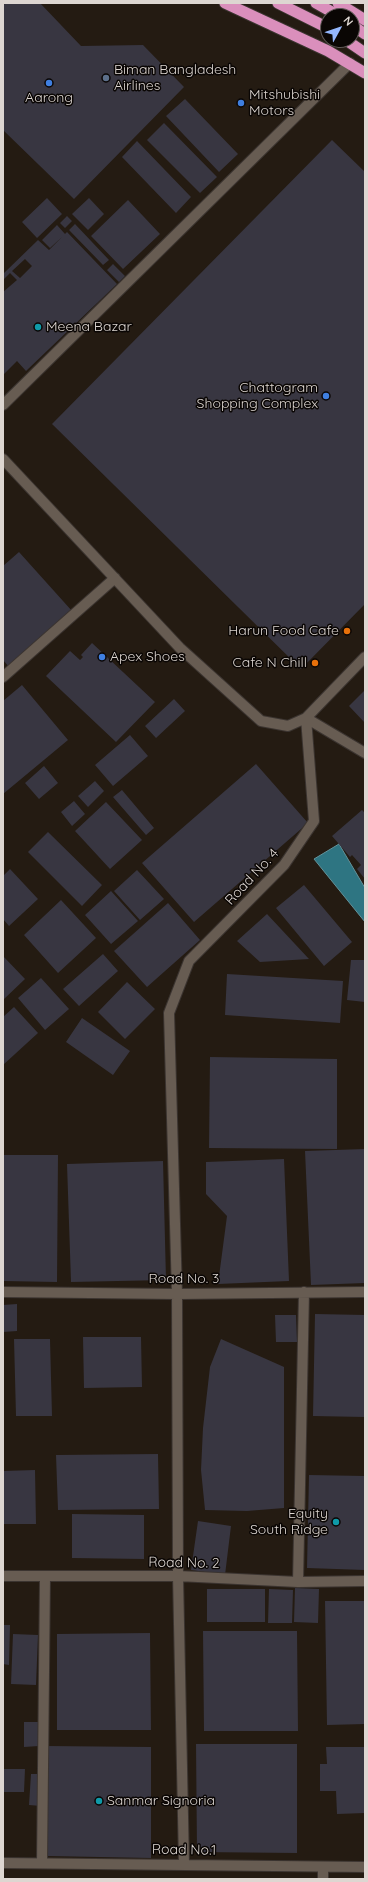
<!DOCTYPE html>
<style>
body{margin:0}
#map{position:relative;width:368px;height:1882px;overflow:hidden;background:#241b12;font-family:Quicksand,sans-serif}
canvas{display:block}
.frame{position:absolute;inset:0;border:4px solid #ddd6d1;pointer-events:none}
.north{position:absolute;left:320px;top:8px;width:40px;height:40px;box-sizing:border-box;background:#0a0604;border:1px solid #5e5956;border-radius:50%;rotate:50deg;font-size:11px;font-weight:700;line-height:16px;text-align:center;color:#ddd6d1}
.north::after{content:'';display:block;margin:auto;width:14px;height:18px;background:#94b7fd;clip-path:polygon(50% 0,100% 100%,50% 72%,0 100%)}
</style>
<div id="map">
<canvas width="368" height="1882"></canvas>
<div class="frame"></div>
<div class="north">N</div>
</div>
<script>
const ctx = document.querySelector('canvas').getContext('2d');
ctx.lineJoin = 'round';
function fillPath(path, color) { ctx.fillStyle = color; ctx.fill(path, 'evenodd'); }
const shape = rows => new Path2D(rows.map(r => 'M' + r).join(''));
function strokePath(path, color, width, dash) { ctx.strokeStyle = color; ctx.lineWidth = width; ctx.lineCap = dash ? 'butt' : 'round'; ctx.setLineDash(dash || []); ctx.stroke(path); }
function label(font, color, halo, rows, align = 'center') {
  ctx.font = font + ' Quicksand,sans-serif'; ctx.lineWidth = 3; ctx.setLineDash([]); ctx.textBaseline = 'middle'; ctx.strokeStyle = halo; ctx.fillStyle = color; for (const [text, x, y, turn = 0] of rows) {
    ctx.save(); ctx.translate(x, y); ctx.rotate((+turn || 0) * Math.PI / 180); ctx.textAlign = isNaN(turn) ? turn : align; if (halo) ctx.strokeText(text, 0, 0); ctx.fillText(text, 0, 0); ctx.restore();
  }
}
const water = shape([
 [339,844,365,888,365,922,314,859,339,844]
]);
fillPath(water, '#2e7582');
strokePath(water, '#62929a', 1);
fillPath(shape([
 [6,3,40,3,81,46,143,45,184,87,74,199,3,130,3,5],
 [185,99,238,154,219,172,166,116],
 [164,123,217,177,200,193,147,140],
 [332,140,365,172,365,604,301,669,52,424],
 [137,141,191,197,176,213,122,157],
 [47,198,62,214,37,238,22,222],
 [89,198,104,214,88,230,72,214],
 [128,200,160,234,123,269,91,236],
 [67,216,72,221,65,228,60,223],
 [75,224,109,260,103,265,69,230],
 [57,225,65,234,67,232,117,284,26,371,17,361,3,375,3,292,17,280,10,273,3,280,3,274,38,240,49,250,62,237,50,248,42,240],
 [25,259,32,266,20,278,12,271],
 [113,264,125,276,119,282,107,270],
 [19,552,72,611,9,667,3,660,3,566],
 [92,643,155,702,116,742,46,676,70,651,80,660,83,657,81,655],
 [22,685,68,740,3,794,3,701],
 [365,690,365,723,349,706],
 [174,699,185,711,156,738,145,726],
 [130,735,148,756,113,786,95,765],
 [256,764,308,823,194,922,142,863],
 [44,766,58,783,39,799,25,783],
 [95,781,104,791,88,807,78,796],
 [122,790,154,828,146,835,113,797],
 [74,801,85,814,72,826,61,812],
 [106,802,142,840,110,869,75,831],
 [362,810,365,813,365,879,357,869,361,865,352,855,350,857,332,836],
 [48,832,102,885,82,906,28,852],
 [10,869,38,899,9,926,3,919,3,876],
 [137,870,164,899,140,920,114,891],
 [304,885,352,942,324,966,276,908],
 [111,891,138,921,111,944,85,915],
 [61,900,96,938,58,973,24,935],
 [168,903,200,940,147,987,114,951],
 [267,914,309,959,260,962,237,941],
 [103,954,118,971,79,1006,63,989],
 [3,956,25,979,3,1000],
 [351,960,365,960,365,1002,347,1000],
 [227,974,343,981,340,1023,225,1015],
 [41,978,69,1009,45,1030,18,998],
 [127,982,155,1009,125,1039,98,1012],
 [14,1007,38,1033,3,1065,3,1017],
 [82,1018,130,1051,113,1075,66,1042],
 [210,1057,337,1059,337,1149,209,1148],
 [365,1149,365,1283,311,1285,305,1151],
 [3,1155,58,1155,57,1282,3,1281],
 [284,1159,289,1281,218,1284,227,1216,206,1194,206,1162],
 [163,1161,166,1280,71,1282,67,1164],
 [17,1304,17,1331,3,1332,3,1305],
 [315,1314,365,1315,365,1417,313,1416],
 [275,1315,296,1315,297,1342,276,1342],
 [83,1337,141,1337,142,1387,84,1388],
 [14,1339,50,1339,52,1416,16,1416],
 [221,1339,284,1367,284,1508,247,1511,205,1510,201,1470,203,1428,210,1367],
 [158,1454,159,1509,58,1510,56,1455],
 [35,1470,36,1524,3,1524,3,1471],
 [309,1475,365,1476,365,1570,307,1568],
 [72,1514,144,1515,144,1559,72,1558],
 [198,1521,231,1526,225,1575,191,1570],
 [295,1588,319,1589,318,1623,294,1622],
 [207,1589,265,1589,265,1622,207,1622],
 [269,1589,293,1590,292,1623,268,1623],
 [325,1601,365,1601,365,1724,327,1725],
 [3,1625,10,1625,9,1665,3,1664],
 [203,1631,297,1631,298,1731,204,1731],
 [150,1633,151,1730,57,1730,57,1634],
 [13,1634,38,1635,36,1685,11,1684],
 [24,1722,40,1722,39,1746,24,1747],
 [196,1744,297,1744,297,1853,197,1852],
 [46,1746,151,1747,151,1858,48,1856],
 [326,1747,365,1747,365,1813,337,1814,336,1791,320,1791,320,1764,327,1764],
 [3,1769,25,1769,24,1792,3,1792],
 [31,1774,41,1774,41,1806,29,1805]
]), '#383641');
const minor = shape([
 [3,405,350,63],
 [3,459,180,648,261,721,288,726,306,718,365,657],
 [3,677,115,578],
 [3,1292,177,1294,365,1292],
 [3,1576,178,1576,298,1582,365,1581],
 [298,1582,304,1292],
 [3,1863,365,1867],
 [42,1863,45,1577],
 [184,1864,178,1576,177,1294,169,1013,189,961,284,865,314,821,306,718,365,753],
 [323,1867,323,1879]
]);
const trunk = shape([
 [225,3,328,51,365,73],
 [278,3,328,28],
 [316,3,339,16],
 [338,3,365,20],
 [352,25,365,34],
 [346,40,365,53]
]);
strokePath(minor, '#3b3430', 12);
strokePath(trunk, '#3b3430', 13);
strokePath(minor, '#675c52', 10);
strokePath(trunk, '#da8fbc', 11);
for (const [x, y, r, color] of [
 [106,78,4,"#5c6f8a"],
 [49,83,4,"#3f7fe0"],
 [241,103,4,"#3f7fe0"],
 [38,327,4,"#0f9aa8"],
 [326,396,4,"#3f7fe0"],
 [347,631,4,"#e8710a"],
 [102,657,4,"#3f7fe0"],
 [315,663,4,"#e8710a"],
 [336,1522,4,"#0f9aa8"],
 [99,1801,4,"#0f9aa8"]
]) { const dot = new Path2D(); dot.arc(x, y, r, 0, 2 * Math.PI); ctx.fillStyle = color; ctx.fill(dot); strokePath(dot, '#0a0604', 1.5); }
label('14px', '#ddd6d1', '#0a0604', [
 ["Biman Bangladesh",114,70],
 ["Airlines",114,86],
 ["Mitshubishi",249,95],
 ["Motors",249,111],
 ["Aarong",49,98,"center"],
 ["Meena Bazar",46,327],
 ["Chattogram",318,388,"right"],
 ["Shopping Complex",318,404,"right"],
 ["Harun Food Cafe",339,631,"right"],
 ["Apex Shoes",110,657],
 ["Cafe N Chill",307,663,"right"],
 ["Equity",328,1514,"right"],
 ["South Ridge",328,1530,"right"],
 ["Sanmar Signoria",107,1801]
], 'left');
label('14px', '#ddd6d1', '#0a0604', [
 ["Road No. 4",252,877,-47],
 ["Road No. 3",184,1279],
 ["Road No. 2",184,1563,1],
 ["Road No.1",184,1850,1]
]);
</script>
